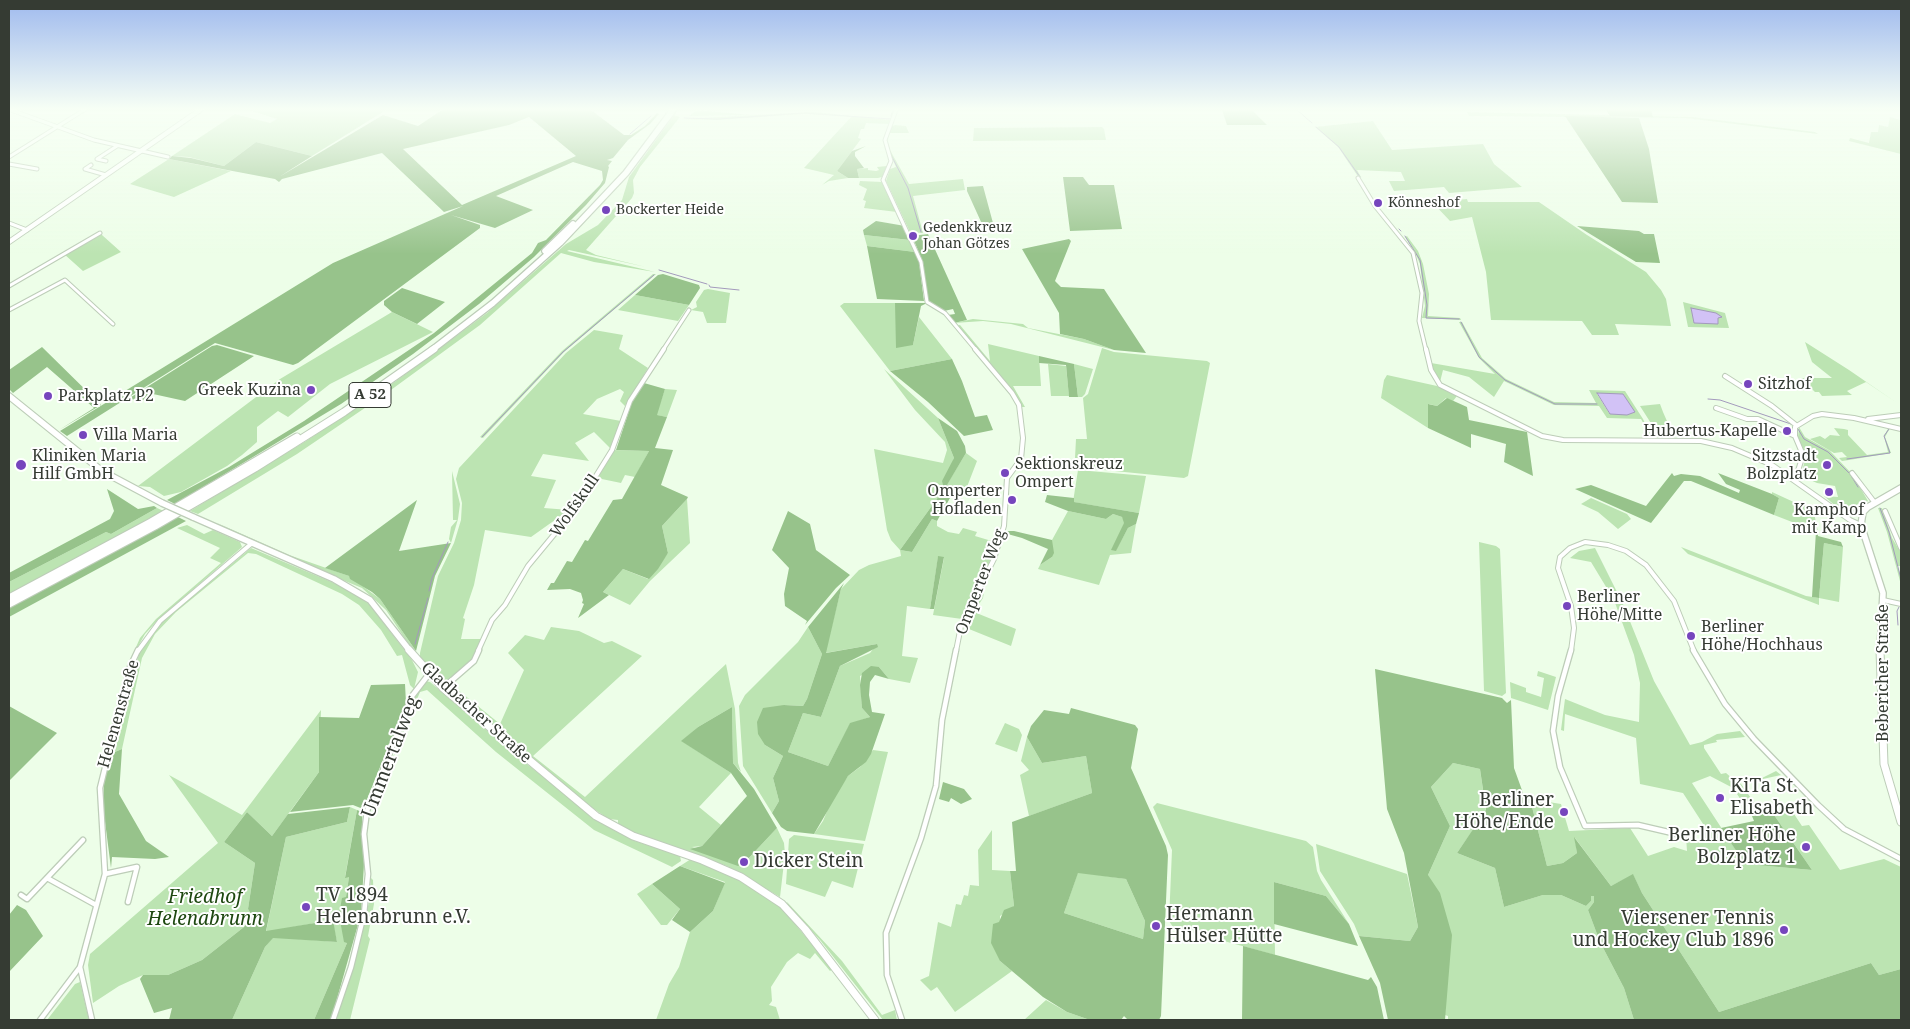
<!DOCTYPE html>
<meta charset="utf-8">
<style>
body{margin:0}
#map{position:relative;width:1910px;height:1029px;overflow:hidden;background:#edfee8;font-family:"Noto Serif",serif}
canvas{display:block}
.frame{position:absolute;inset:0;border:10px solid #353b33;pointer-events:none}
</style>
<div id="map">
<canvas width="1910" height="1029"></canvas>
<div class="frame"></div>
</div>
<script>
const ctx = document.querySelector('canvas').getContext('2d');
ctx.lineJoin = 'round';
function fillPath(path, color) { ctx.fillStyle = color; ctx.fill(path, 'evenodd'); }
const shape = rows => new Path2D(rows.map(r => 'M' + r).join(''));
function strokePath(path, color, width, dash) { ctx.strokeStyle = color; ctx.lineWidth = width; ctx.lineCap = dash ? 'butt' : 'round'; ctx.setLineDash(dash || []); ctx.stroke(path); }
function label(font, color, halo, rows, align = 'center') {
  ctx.font = font + ' "Noto Serif",serif'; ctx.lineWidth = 4; ctx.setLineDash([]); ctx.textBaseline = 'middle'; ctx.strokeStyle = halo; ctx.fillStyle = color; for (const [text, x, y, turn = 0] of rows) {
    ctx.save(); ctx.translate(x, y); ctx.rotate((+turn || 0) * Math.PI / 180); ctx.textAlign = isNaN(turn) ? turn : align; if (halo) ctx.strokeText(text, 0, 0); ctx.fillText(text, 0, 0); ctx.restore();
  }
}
fillPath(shape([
 [249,110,386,110,312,156,256,142,224,166,189,157,172,156,235,114,270,123,277,119],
 [697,110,751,115,689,116],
 [813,112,891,120,889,124,866,123,864,129,861,129,858,138,861,139,837,171,848,178,829,181,822,185,834,175,804,168,851,117,804,114,718,120,681,119],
 [1467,112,1693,117,1815,132,1818,134,1685,118,1469,116],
 [674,115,680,117,640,167,633,180,634,193,632,198,586,250,596,255,646,267,569,250,567,251,655,272,594,262,561,253,480,325,384,395,297,454,198,514,190,511,306,441,396,381,487,313,566,244,598,225,622,200,629,177],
 [1890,117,1901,120,1901,154,1849,141,1850,138,1869,143,1871,132,1878,132,1879,125,1888,127],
 [1373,121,1392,150,1483,144,1494,164,1522,187,1449,193,1444,187,1394,191,1389,181,1405,181,1401,172,1357,170,1361,177,1359,178,1338,147,1315,127],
 [895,125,906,126,909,133,890,133,886,143,909,184,963,179,965,190,913,196,923,233,910,232,886,181,890,169,896,167,885,142,891,127],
 [1102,127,1104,129,1106,140,973,141,974,128],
 [169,159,189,163,231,171,174,197,130,184],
 [887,166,882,177,878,178,859,178,857,169,868,168,868,170,876,171,879,170,877,167],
 [860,181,882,182,897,212,864,208,866,201,863,200,867,189,859,185],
 [1467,199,1468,202,1539,202,1587,235,1646,272,1661,290,1666,299,1671,326,1615,324,1619,335,1592,335,1582,321,1491,320,1486,272,1472,217,1450,221,1432,202],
 [98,235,102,235,121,252,83,271,64,254],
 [864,235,910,240,915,252,867,246],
 [1407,236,1418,251,1423,264,1429,294,1428,316,1460,318,1461,320,1422,318,1425,306,1420,264,1415,252,1405,237],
 [653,274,656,274,564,352,483,438,480,437,562,351],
 [708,289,730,293,726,323,707,323,703,312,691,310,697,307,696,302,704,290],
 [635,295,689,305,678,321,618,310],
 [1683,302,1725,313,1729,328,1688,327],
 [844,303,926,303,895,304,913,345,919,317,952,359,890,371,840,306],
 [392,312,433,332,330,384,288,417,278,411,257,427,257,442,242,455,227,466,181,492,164,496,150,487,138,486,280,379],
 [973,319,1023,324,1028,328,1084,339,1114,350,1011,324,983,321,954,323],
 [1459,322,1462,322,1482,358,1506,379,1554,402,1596,403,1589,390,1625,391,1643,419,1653,440,1650,440,1651,437,1641,419,1607,418,1599,406,1554,405,1504,381,1494,397,1469,377,1443,370,1440,382,1434,374,1431,363,1495,374,1479,358],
 [1597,394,1623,394,1634,412,1609,413],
 [960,325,990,361,988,344,1039,356,1041,386,1013,386,1025,407,1021,407,1007,383,956,326],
 [594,330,623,335,619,349,648,368,625,406,620,401,624,392,620,389,597,399,583,414,621,421,610,448,594,432,575,443,589,461,543,454,531,476,556,480,544,508,569,510,531,537,485,530,474,585,463,618,465,619,461,639,482,639,476,656,448,682,443,683,420,659,420,653,438,576,454,543,461,520,462,503,456,479,459,468,566,353],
 [1805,342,1849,370,1897,403,1866,382,1847,391,1852,395,1822,396,1819,392,1815,392,1801,378,1832,378,1812,362],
 [1102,348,1114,352,1207,361,1210,363,1188,476,1184,478,1085,468,1084,459,1075,458,1076,439,1087,439,1083,398,1088,394],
 [1048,364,1066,366,1069,396,1051,396],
 [1074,364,1093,369,1085,394,1082,397,1078,397],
 [884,369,938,418,954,458,944,489,900,550,912,552,932,519,937,521,937,526,948,532,959,534,963,528,977,532,975,536,995,542,1001,527,986,573,962,619,933,615,944,558,938,557,930,609,907,606,902,656,918,658,910,683,889,679,879,667,860,676,862,708,870,717,850,724,828,766,788,752,803,713,821,717,840,666,870,653,877,644,825,653,841,589,859,570,869,565,901,556,900,550,891,540,887,530,874,449,943,463,947,450,945,442,915,410],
 [1387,375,1437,386,1457,396,1453,401,1446,398,1437,406,1429,404,1428,428,1381,398,1384,380],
 [665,389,677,390,667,417,656,415],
 [1660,404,1663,412,1670,428,1654,428,1640,406],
 [1799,427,1805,437,1830,451,1852,474,1868,501,1862,505,1856,516,1846,515,1824,496,1838,497,1835,486,1817,483,1801,476,1806,456,1798,437],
 [1889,427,1890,428,1885,437,1891,453,1849,460,1842,461,1839,458,1847,457,1842,452,1834,453,1810,439,1820,436,1825,439,1830,435,1840,436,1834,428,1844,429,1848,430,1848,435,1867,455,1888,452,1884,436],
 [613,450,649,451,635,477,625,475,621,483,597,478],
 [966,453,977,461,965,492,946,486],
 [1078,470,1146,476,1139,513,1073,502],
 [452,471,460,504,458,519,451,543,449,539,451,527,457,520,453,520],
 [1772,492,1798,504,1800,506,1803,502,1814,513,1818,532,1774,515,1779,498,1772,494],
 [1591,498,1627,514,1631,519,1618,529,1598,512,1581,504],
 [687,499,690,543,650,581,630,605,603,592,623,569,648,579,668,553,662,526],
 [157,508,166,512,9,595,9,582,106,532,111,534],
 [1878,508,1882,508,1892,538,1901,553,1901,566,1897,566,1901,575,1901,585,1887,532],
 [1068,511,1106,519,1113,514,1122,517,1125,522,1112,550,1116,550,1128,528,1136,524,1131,553,1110,555,1099,585,1038,569,1040,565,1052,557,1052,540],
 [217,523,289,555,349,576,380,599,416,651,411,648,386,610,362,588,265,548],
 [187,525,204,534,213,530,240,542,242,547,158,620,145,634,129,663,140,638,156,619,221,563,210,558,220,548,177,528],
 [1479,542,1496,546,1500,549,1506,693,1502,696,1484,691],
 [1824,543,1843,547,1839,602,1819,598,1819,605,1688,554,1681,547,1806,596,1819,598],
 [251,548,341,586,357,594,370,605,412,660,418,672,414,689,410,685,402,655,397,656,381,630,359,605,342,594,256,554,248,553,176,612,155,634,142,658,122,749,110,754,140,651,163,621],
 [1595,548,1623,604,1654,681,1690,745,1702,742,1717,734,1740,731,1745,737,1716,740,1717,742,1704,745,1704,748,1721,774,1726,773,1733,779,1747,780,1758,780,1776,771,1781,775,1749,782,1747,780,1739,781,1755,804,1745,806,1733,788,1710,776,1692,783,1745,864,1812,870,1772,812,1790,808,1802,826,1809,825,1840,870,1884,859,1901,867,1901,969,1879,975,1871,963,1719,1012,1642,893,1633,875,1611,886,1575,838,1577,853,1563,863,1547,866,1530,799,1561,804,1569,831,1630,828,1648,856,1674,847,1687,851,1686,836,1699,840,1707,830,1683,793,1640,784,1636,738,1565,714,1564,731,1561,730,1565,699,1605,715,1639,722,1640,683,1634,655,1614,600,1591,562,1570,558,1579,551],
 [984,592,983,598,974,612,1016,629,1011,646,964,627],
 [551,627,579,631,604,643,612,641,642,656,533,756,585,797,726,664,735,709,738,763,741,772,733,763,732,707,698,727,682,741,731,773,699,807,721,825,702,846,692,847,746,861,777,828,784,843,785,854,780,897,727,866,639,835,618,825,618,820,609,819,588,805,450,688,452,685,500,724,524,670,508,653,525,635,544,640],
 [808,627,822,654,807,699,803,706,784,705,765,745,783,756,773,778,779,801,772,813,743,766,739,706,745,695,798,642],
 [1538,671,1556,677,1548,710,1511,698,1510,682,1526,688,1526,692,1541,697,1544,678,1537,676],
 [425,681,430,682,523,761,605,825,635,841,680,856,681,861,672,867,594,830,496,752,427,690,420,692,391,763,418,689],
 [321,710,319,772,272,836,247,812,224,842,255,863,248,909,251,914,244,927,202,960,168,975,143,975,119,986,93,1003,88,965,90,954,218,843,169,775,242,815],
 [1005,723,1019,729,1022,735,1017,752,995,744],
 [1027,737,1042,763,1086,756,1092,793,1029,816,1020,775,1029,770,1021,761],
 [873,750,888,752,865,841,814,834,823,821,832,799,848,776,860,767],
 [1453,763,1480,769,1486,811,1457,853,1495,868,1504,907,1543,895,1561,895,1586,906,1591,901,1591,896,1594,896,1594,902,1588,910,1600,942,1624,988,1634,1020,1448,1020,1448,1016,1445,1015,1446,991,1428,875,1450,826,1431,787],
 [1157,803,1306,841,1313,847,1317,871,1321,880,1349,924,1326,896,1274,882,1275,955,1173,927,1169,921,1172,850,1153,807],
 [350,807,357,810,345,877,349,877,346,897,347,943,314,1020,232,1020,265,947,273,937,337,942,332,920,266,932,286,837,347,822],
 [992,830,992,870,1010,871,1014,906,1000,916,1000,961,1012,971,955,1012,937,987,931,991,920,980,929,976,938,922,951,927,956,904,961,905,964,895,968,896,970,885,979,886,978,850],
 [794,835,864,844,853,888,832,881,825,897,786,884,789,839],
 [1316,844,1407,874,1418,927,1410,941,1359,936,1354,924,1320,871],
 [691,859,729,874,767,896,784,911,833,969,830,971,815,953,810,959,798,953,787,962,771,987,772,1001,769,1005,776,1007,780,1020,656,1020,669,984,679,967,690,932,713,911,725,882,680,866],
 [1078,872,1126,879,1145,921,1143,939,1064,913],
 [371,878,373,880,374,904,368,936,370,939,350,1020,335,1020,355,961,369,902],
 [652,884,680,909,667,925,661,925,637,894],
 [787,902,842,961,882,1015,895,1010,897,1020,883,1020,820,940,788,906],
 [80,982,89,1020,47,1020,75,984],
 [1046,1000,1067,1012,1090,1020,1024,1020]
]), '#bce4b2');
fillPath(shape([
 [442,110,591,110,624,135,631,135,645,126,657,113,659,114,650,124,628,140,613,158,607,160,612,161,608,166,609,167,605,183,586,205,534,257,479,304,413,354,341,404,175,504,167,500,229,467,304,421,434,333,532,253,538,243,546,240,600,185,603,180,602,171,573,162,496,196,533,210,495,228,451,215,480,225,480,228,298,363,293,365,215,343,67,436,60,431,333,263,463,206,444,212,382,153,282,179,279,182,275,179,169,159,172,156,191,158,224,166,256,142,312,156,279,177,383,115,418,126],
 [529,117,576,156,462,205,403,149,509,125],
 [1222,110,1252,110,1267,125,1227,125],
 [1606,110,1651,110,1653,117,1610,116],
 [1565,116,1639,118,1649,149,1658,203,1622,202],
 [866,146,855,152,855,156,864,168,857,169,859,178,848,178,837,171,852,151],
 [1063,177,1083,177,1089,185,1114,185,1122,229,1070,231],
 [983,186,993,223,982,224,967,191,967,187],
 [876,221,905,226,910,240,864,235,863,230],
 [1577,226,1639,231,1644,234,1654,234,1660,263,1636,262],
 [928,234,967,320,954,323,948,315,955,314,953,309,944,311,928,301,923,262,912,236],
 [1069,239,1071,241,1055,281,1061,287,1104,289,1146,353,1114,350,1084,339,1060,334,1059,313,1022,249],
 [867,246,915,252,919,262,924,301,877,299],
 [663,274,699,285,700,288,689,305,635,295,658,275],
 [402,288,445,302,417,324,392,312,384,305,384,301],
 [895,303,927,303,921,306,913,345,896,348],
 [217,345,254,356,185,401,153,394,143,400,128,399,212,346],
 [42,347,101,405,59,430,94,408,47,367,13,393,9,389,9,370],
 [1039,356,1074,364,1078,397,1069,397,1066,365,1039,363],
 [952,359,962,381,975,417,987,415,993,430,964,436,928,402,890,371],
 [644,383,665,389,657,415,667,417,655,448,673,450,661,485,688,497,687,499,662,526,668,553,658,569,649,579,623,569,603,592,609,595,578,618,584,604,582,603,583,600,581,593,570,589,547,590,551,583,554,583,567,561,572,562,585,540,588,541,613,500,622,499,649,451,616,450,632,402],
 [1447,398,1467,407,1469,420,1527,432,1533,476,1504,462,1506,444,1471,434,1471,448,1428,428,1428,404,1437,406],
 [938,418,957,431,965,446,966,453,947,485,965,492,950,498,937,521,932,519,912,552,900,550,944,489,942,481,954,458],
 [1672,473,1674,476,1681,474,1700,476,1739,493,1740,490,1726,484,1718,473,1772,494,1779,498,1774,515,1691,481,1684,481,1651,523,1575,489,1591,485,1646,506],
 [107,489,138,509,154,506,157,508,111,534,106,532,9,582,9,573,110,519,114,511],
 [1047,495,1074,498,1074,502,1139,513,1136,524,1128,528,1116,551,1111,550,1124,523,1122,517,1113,514,1106,519,1068,511,1045,502],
 [417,500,399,551,451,543,435,576,416,651,380,599,372,592,350,579,349,576,325,568],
 [788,511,810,524,816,550,850,575,836,588,805,625,807,621,785,606,784,594,789,568,772,550],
 [176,516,186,521,9,617,9,606],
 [1005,531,1014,531,1052,540,1054,553,1052,557,1040,565,1048,549,1022,538,1004,533],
 [1816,531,1818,532,1818,536,1841,542,1843,547,1824,543,1819,598,1812,597],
 [938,556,944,557,934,609,930,609],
 [844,583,841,589,826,653,877,644,878,647,840,666,821,717,803,713,788,752,828,766,850,723,870,717,862,708,860,685,862,673,871,666,879,667,889,679,875,675,870,682,869,695,872,712,885,714,871,754,866,762,848,776,814,834,787,831,781,827,772,813,779,801,773,778,783,756,765,745,758,734,757,722,763,708,784,705,803,706,807,699,822,654,808,627],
 [1375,669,1502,698,1507,703,1511,700,1514,768,1523,793,1530,799,1547,866,1563,863,1577,853,1574,837,1611,886,1633,874,1642,893,1719,1012,1871,963,1879,975,1901,969,1901,1020,1634,1020,1624,988,1600,942,1588,910,1594,902,1594,896,1591,896,1591,901,1586,906,1561,895,1543,895,1504,907,1495,868,1457,853,1486,810,1480,769,1453,763,1431,787,1450,826,1428,875,1440,893,1452,935,1445,1020,1388,1020,1380,983,1359,936,1410,941,1418,927,1404,853,1387,809],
 [405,684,406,703,363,809,353,805,290,812,319,772,319,717,359,718,371,685],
 [9,706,57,733,9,781,10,756],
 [732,707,733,763,754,789,777,828,746,861,738,866,690,849,702,846,747,796,731,773,681,741,698,727],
 [1071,708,1135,725,1138,729,1131,768,1166,846,1168,855,1161,1016,1159,1020,1128,1020,1124,1016,1121,1020,1090,1020,1067,1012,1043,997,1000,961,991,943,993,924,999,922,1004,910,1014,906,1010,871,1016,871,1012,822,1092,793,1086,756,1042,763,1027,737,1031,726,1044,710,1069,714],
 [1078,873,1126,879,1145,921,1143,939,1064,913],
 [122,749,119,794,146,841,169,857,155,859,112,857,111,868,103,806,104,782,110,754],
 [943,782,964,789,972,799,961,804,951,798,949,802,939,799],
 [350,807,347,822,286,837,266,931,333,920,337,942,273,938,265,947,232,1020,169,1020,172,1008,154,1013,140,979,143,975,168,975,202,960,244,927,251,914,248,909,255,863,224,842,247,812,272,836,288,814],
 [357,810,362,812,364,864,361,914,331,1020,314,1020,347,943,344,942,339,915,342,898,346,897,349,877,345,878],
 [1772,812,1812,870,1745,864,1721,828,1754,821,1752,816],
 [680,866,725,883,713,911,690,932,672,920,680,909,652,884],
 [1274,882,1326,896,1349,924,1358,946,1274,924],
 [17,905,26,910,43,936,9,972,9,915],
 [1243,946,1368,980,1371,977,1377,987,1384,1020,1242,1020]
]), '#97c38b');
const water = shape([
 [1691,308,1716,313,1722,317,1718,318,1718,324,1694,323,1691,308],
 [1597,393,1623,394,1635,412,1627,415,1610,414,1597,393]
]);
fillPath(water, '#d2c2f6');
strokePath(water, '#a39abc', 1);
strokePath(shape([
 [1297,110,1312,123],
 [198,114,204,110],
 [891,116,893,110],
 [684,118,718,119,804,113,890,119],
 [1316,127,1339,147,1360,177],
 [889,133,892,127],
 [630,134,651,116],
 [890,153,908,188,921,232],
 [1399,229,1401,231],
 [1405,236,1420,260,1427,305,1426,318,1459,319],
 [659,270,707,284],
 [709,285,710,287,739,290],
 [1461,322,1479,357,1505,380,1555,404,1597,404],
 [1708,399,1720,400,1791,424],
 [1798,429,1804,439,1828,452,1850,474,1858,487],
 [482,437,563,352,654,275],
 [1847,459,1890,453,1884,436,1889,429],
 [1880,508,1889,532,1901,579],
 [429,591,432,578,448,542],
 [1898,625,1897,611,1899,607],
 [415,644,428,598]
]), '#a39abc', 1);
const streetFar2 = shape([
 [11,110,94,140,168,157],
 [896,110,885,140,891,161,883,180,921,262,927,302,945,313,976,350],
 [9,157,84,110],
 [106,161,97,159,117,146],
 [9,164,37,169],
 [91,165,85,169,106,175],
 [1358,178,1375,206,1413,253,1422,293,1419,321,1426,350],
 [9,223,27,230],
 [9,286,100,233],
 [9,310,65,280,113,324],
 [663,350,689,310]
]);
const streetFar1 = shape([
 [1426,349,1431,370,1440,385,1542,436,1563,440,1701,441,1732,448,1772,465,1850,520,1861,525],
 [1725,376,1772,406,1796,425],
 [1716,408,1747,419,1758,419,1795,436],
 [1868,419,1901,415],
 [1852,473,1875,503],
 [1795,480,1803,455,1795,436,1795,427,1813,416,1822,414,1854,418,1901,429],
 [1885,511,1901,548],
 [1883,600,1901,604],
 [138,651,160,621,251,544],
 [478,651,492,620,505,605,528,566,576,508,612,450,630,401,664,349],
 [956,651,961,626,994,559,1004,526,1007,478,1021,459,1023,438,1019,405,1012,393,975,349],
 [1571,651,1574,628,1571,606,1558,568,1560,557,1570,548,1585,542,1608,545,1626,551,1646,565,1674,601,1694,651]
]);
const street = shape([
 [1571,650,1558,696,1553,731,1560,767,1585,826,1638,825,1681,835],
 [1693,650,1725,704,1754,739,1818,805,1844,829,1901,859],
 [443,688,474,661,479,650],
 [105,874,137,867,128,902],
 [47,878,96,905],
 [21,895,27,899,83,840],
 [80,967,92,1020],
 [40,1020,80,967,105,874,100,788,130,667,138,650],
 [333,1020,351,967,364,914,368,874,364,834,367,811,412,696,429,674],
 [902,1020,887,975,886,933,921,838,936,786,942,720,956,650]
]);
const secondaryFar2 = shape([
 [9,242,200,110]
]);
const secondaryFar1 = shape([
 [9,396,102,471,162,503],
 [193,517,334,579,370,600,410,651],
 [1880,651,1883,593,1861,525,1863,512,1868,507,1901,488]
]);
const secondary = shape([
 [409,650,443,688,596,816,633,836,702,860,741,877,782,904,805,929,875,1020],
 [1880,650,1884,764,1901,822]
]);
const highwayFar1 = shape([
 [545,251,573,224],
 [432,350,493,303,560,243,626,173,673,110]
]);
const highway = shape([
 [9,598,151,522,297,437],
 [9,604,155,526,255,468,344,412,434,349]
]);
strokePath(streetFar2, '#bdcdb8', 5);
strokePath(streetFar1, '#bdcdb8', 6);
strokePath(street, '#bdcdb8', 7);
strokePath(secondaryFar2, '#bdcdb8', 6);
strokePath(secondaryFar1, '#bdcdb8', 8);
strokePath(secondary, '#bdcdb8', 9);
strokePath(highwayFar1, '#bdcdb8', 8);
strokePath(highway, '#bdcdb8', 9);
strokePath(streetFar2, '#fff', 3);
strokePath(streetFar1, '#fff', 4);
strokePath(street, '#fff', 4.5);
strokePath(secondaryFar2, '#fff', 4.5);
strokePath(secondaryFar1, '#fff', 5.5);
strokePath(secondary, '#fff', 7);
strokePath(highwayFar1, '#fff', 5.5);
strokePath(highway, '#fff', 7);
const secondaryBridge = shape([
 [162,503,193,517]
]);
strokePath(secondaryBridge, '#bdcdb8', 8, []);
strokePath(secondaryBridge, '#fff', 5.5);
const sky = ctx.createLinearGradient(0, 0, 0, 254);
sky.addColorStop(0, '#9fbaee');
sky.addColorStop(0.43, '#f7fff5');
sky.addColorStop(1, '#f7fff500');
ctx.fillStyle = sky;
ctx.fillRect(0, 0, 1910, 254);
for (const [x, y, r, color] of [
 [1378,203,5,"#7645bd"],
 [606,210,5,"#7645bd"],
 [913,236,5,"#7645bd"],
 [1748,384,5,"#7645bd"],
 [311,390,5,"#7645bd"],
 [48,396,5,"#7645bd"],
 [1787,431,5,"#7645bd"],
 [83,435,5,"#7645bd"],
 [21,465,6,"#7645bd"],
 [1827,465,5,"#7645bd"],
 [1005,473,5,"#7645bd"],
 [1829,492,5,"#7645bd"],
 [1012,500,5,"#7645bd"],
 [1567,606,5,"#7645bd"],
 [1691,636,5,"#7645bd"],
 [1720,798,5,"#7645bd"],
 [1564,812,5,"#7645bd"],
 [1806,847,5,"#7645bd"],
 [744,862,5,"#7645bd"],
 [306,907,5,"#7645bd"],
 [1156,926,5,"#7645bd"],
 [1784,930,5,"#7645bd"]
]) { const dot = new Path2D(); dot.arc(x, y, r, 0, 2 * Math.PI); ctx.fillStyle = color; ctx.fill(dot); strokePath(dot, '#fff', 2); }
label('14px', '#353b33', '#fff', [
 ["Könneshof",1388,203],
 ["Bockerter Heide",616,210],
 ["Gedenkkreuz",923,228],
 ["Johan Götzes",923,244]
], 'left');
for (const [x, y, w] of [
 [370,395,42]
]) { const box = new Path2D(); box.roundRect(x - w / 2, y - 12.5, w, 25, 4); ctx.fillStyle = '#fff'; ctx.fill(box); strokePath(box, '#353b33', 1); }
label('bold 15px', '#353b33', null, [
 ["A 52",370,395]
]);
label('16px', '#353b33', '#fff', [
 ["Sitzhof",1758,384],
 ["Greek Kuzina",301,390,"right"],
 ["Parkplatz P2",58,396],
 ["Hubertus-Kapelle",1777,431,"right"],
 ["Villa Maria",93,435],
 ["Kliniken Maria",32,456],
 ["Hilf GmbH",32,474],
 ["Sitzstadt",1817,456,"right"],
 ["Bolzplatz",1817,474,"right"],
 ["Sektionskreuz",1015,464],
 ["Ompert",1015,482],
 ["Omperter",1002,491,"right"],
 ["Hofladen",1002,509,"right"],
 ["Kamphof",1829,510,"center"],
 ["mit Kamp",1829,528,"center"],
 ["Berliner",1577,597],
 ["Höhe/Mitte",1577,615],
 ["Berliner",1701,627],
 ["Höhe/Hochhaus",1701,645]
], 'left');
label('16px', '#353b33', '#fff', [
 ["Wolfskull",575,506,-55],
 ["Omperter Weg",981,582,-69],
 ["Bebericher Straße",1883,673,-90],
 ["Gladbacher Straße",476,713,42],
 ["Helenenstraße",119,714,-74]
]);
label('19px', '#353b33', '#fff', [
 ["Ummertalweg",391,757,-69]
]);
label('19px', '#353b33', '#fff', [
 ["KiTa St.",1730,787],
 ["Elisabeth",1730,809],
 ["Berliner",1554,801,"right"],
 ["Höhe/Ende",1554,823,"right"],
 ["Berliner Höhe",1796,836,"right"],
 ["Bolzplatz 1",1796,858,"right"],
 ["Dicker Stein",754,862],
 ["TV 1894",316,896],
 ["Helenabrunn e.V.",316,918],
 ["Hermann",1166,915],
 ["Hülser Hütte",1166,937],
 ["Viersener Tennis",1774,919,"right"],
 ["und Hockey Club 1896",1774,941,"right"]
], 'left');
label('italic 19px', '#1e4810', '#fff', [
 ["Friedhof",205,898],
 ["Helenabrunn",205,920]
]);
</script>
